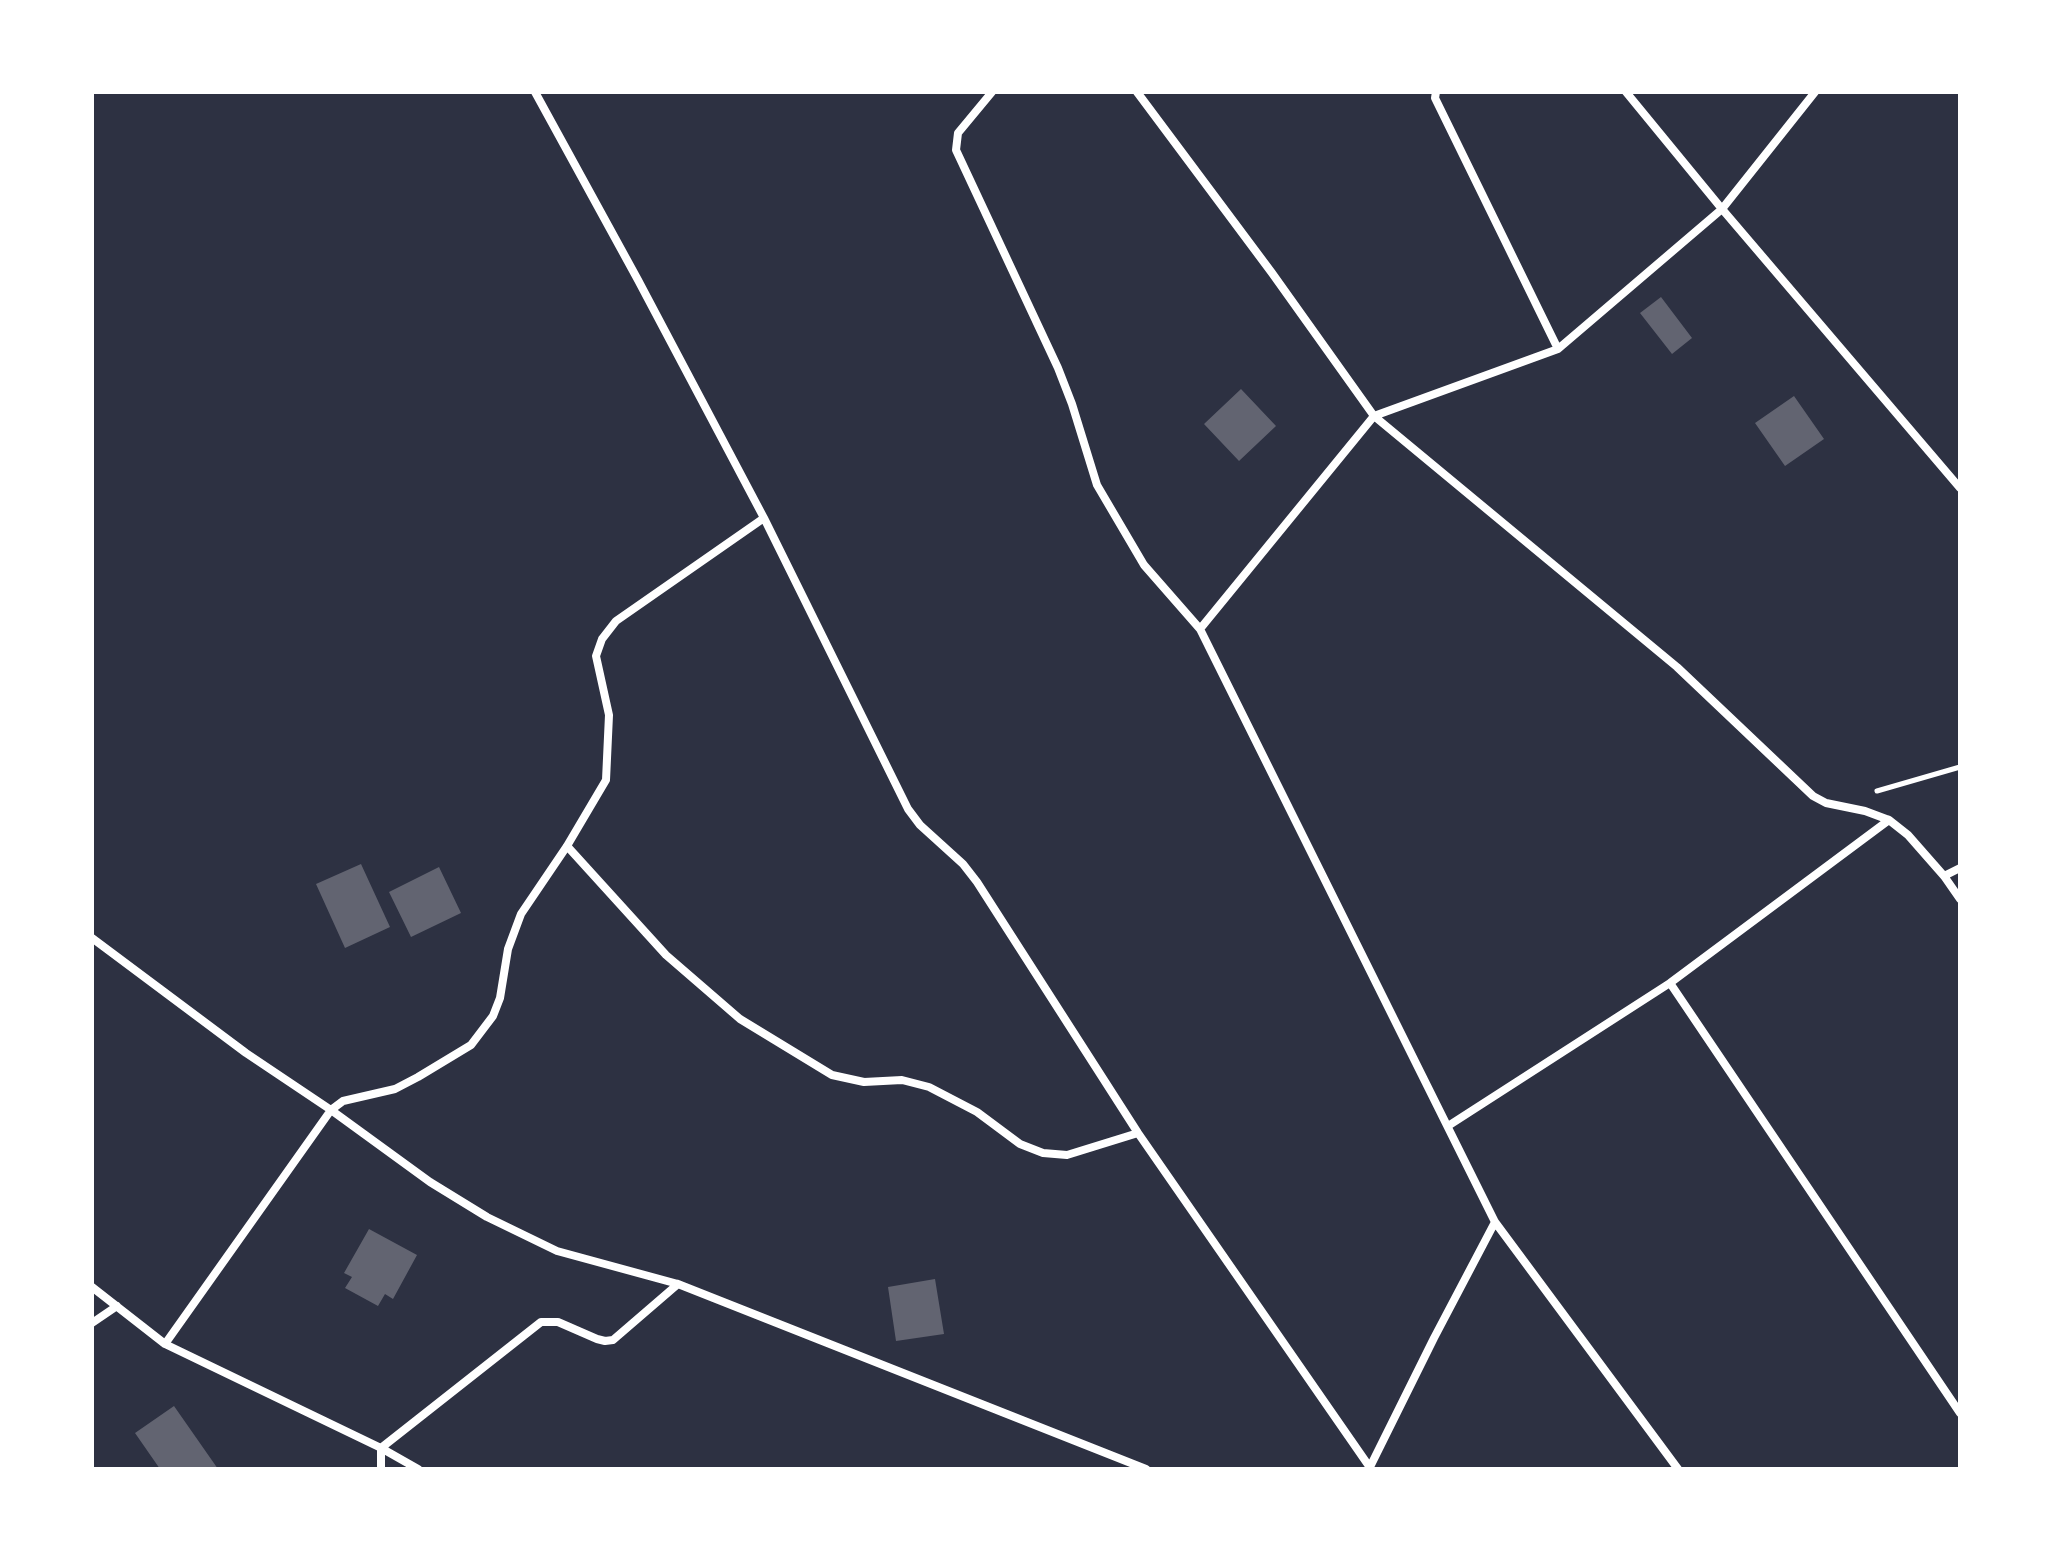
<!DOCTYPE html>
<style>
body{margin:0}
#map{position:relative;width:2052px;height:1561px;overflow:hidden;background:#2d3142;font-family:Arial,sans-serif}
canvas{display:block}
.frame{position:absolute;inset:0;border:94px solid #fff;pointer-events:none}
</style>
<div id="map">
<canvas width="2052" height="1561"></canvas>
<div class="frame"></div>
</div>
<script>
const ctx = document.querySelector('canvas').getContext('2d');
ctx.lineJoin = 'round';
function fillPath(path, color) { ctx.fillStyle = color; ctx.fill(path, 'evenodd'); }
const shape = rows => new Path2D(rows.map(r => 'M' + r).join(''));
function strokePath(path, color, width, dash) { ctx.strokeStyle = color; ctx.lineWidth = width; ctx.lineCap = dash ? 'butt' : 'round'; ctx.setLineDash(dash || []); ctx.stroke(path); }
fillPath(shape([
 [1661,297,1692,338,1672,354,1640,313],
 [1241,389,1276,426,1239,461,1204,424],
 [1794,396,1824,439,1785,466,1755,423],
 [361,864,390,927,345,948,316,884],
 [439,867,461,913,411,937,389,892],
 [369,1229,417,1255,393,1299,385,1294,378,1306,345,1288,352,1277,344,1273],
 [935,1279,944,1334,896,1341,888,1287],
 [174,1406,218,1469,160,1469,135,1433]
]), '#626471');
strokePath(shape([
 [1877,791,1960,767]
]), '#fff', 5);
strokePath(shape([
 [535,92,638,280,764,518,908,809,920,825,963,864,977,882,1138,1133,1371,1469],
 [992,92,958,133,956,150,1058,368,1072,404,1097,485,1144,565,1200,629,1495,1222,1678,1469],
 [1137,92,1272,273,1374,416,1677,667,1813,796,1826,803,1865,811,1889,820,1908,835,1944,876,1960,868],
 [1436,92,1435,98,1558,349],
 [1626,92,1722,209,1960,488],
 [1200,629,1374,416,1558,349,1722,209,1815,92],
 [567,846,666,955,740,1019,832,1075,864,1082,902,1080,929,1087,977,1112,1020,1144,1043,1153,1067,1155,1138,1133],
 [1944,876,1960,899],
 [92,938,246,1053,331,1110,430,1182,487,1217,557,1251,678,1284,1146,1469],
 [1670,983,1960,1413],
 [1448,1126,1670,983,1889,820],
 [92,1287,165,1344,381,1448,418,1469],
 [92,1323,117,1306],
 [165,1344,331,1110,343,1101,395,1089,418,1077,471,1045,493,1016,500,998,508,949,521,914,567,846,606,780,609,715,596,656,602,639,616,621,764,518],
 [1370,1467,1434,1338,1495,1222],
 [381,1469,381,1448,541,1322,558,1322,597,1339,605,1341,613,1340,678,1284]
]), '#fff', 8);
</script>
